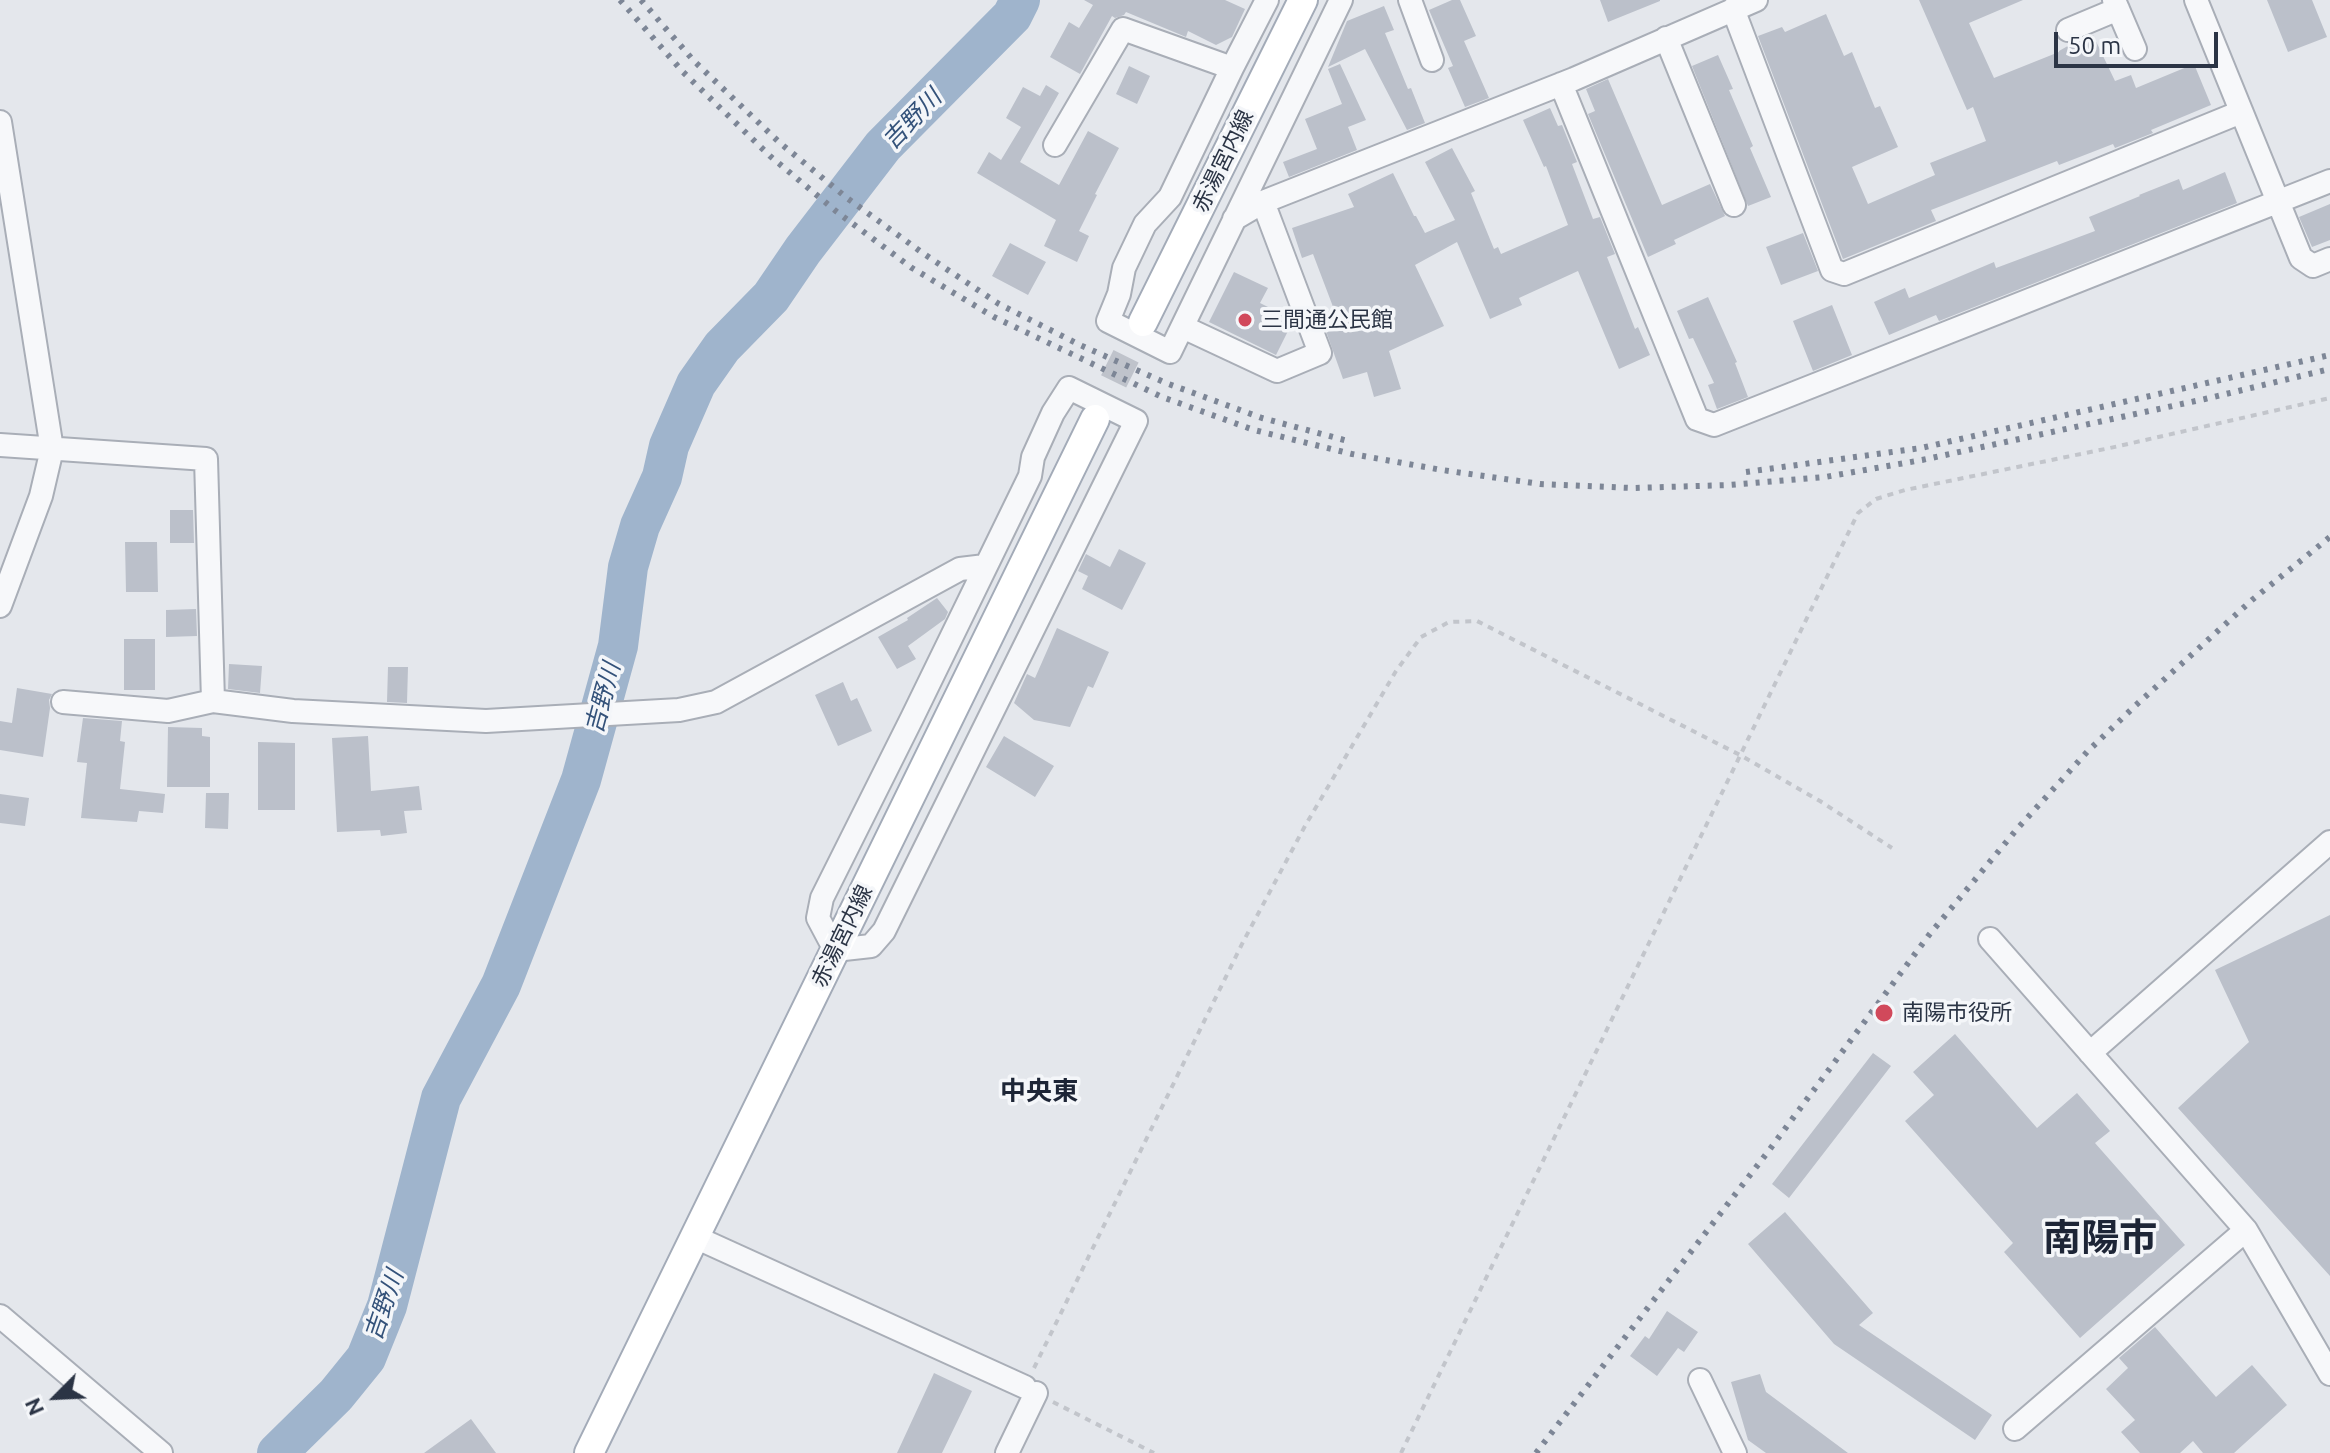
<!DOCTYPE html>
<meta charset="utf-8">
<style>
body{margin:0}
#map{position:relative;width:2330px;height:1453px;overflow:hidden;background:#e4e7ec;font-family:Ubuntu,sans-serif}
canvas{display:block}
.north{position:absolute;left:16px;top:1357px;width:80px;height:80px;-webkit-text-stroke:6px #f4f6f9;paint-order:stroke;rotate:246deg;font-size:22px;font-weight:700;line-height:32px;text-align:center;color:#2b3445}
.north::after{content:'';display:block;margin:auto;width:28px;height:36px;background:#2b3445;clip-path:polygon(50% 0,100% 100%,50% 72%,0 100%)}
.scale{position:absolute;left:2054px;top:32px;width:164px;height:36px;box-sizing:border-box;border:4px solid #2b3445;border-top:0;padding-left:10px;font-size:24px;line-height:28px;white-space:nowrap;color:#2b3445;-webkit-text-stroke:6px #f4f6f9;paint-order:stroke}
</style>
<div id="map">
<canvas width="2330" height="1453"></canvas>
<div class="north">N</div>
<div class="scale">50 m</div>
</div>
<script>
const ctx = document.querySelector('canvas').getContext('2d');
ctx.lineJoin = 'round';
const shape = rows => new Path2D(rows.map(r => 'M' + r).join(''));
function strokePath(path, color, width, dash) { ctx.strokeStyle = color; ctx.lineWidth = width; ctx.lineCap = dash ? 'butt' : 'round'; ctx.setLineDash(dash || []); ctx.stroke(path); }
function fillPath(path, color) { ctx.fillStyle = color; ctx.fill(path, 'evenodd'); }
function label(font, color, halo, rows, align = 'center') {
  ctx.font = font + ' Ubuntu,"Noto Sans JP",sans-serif'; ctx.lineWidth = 7; ctx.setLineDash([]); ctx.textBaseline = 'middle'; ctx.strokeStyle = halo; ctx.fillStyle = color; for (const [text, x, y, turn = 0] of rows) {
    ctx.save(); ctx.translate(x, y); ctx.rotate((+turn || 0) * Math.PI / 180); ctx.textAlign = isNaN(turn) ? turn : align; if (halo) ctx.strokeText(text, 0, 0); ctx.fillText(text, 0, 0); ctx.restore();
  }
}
strokePath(shape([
 [277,1453,336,1395,366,1358,387,1306,441,1098,501,985,581,780,618,646,628,567,640,526,662,477,669,446,696,384,722,347,771,297,803,250,883,146,1012,16,1020,0]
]), '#9fb4cc', 40);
fillPath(shape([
 [1084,0,1225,0,1245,9,1232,37,1216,45,1188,31,1186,37,1126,12,1124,15,1115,18,1112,16,1080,74,1050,57,1069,22,1079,28,1093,5],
 [1452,0,1460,0,1476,36,1464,41,1489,98,1465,107,1448,68,1453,66,1429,10],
 [1600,0,1660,0,1660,1,1608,22],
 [1919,0,2023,0,1969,23,1994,78,2059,52,2059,51,2073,43,2093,35,2115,81,2131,75,2136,88,2194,64,2211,105,2151,130,2153,133,2115,148,2113,144,2059,165,2057,161,1931,210,1936,221,1843,259,1758,36,1782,27,1785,32,1826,14,1844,56,1852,52,1875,108,1880,106,1898,147,1852,167,1868,204,1935,175,1930,163,1986,141,1973,107,1967,110],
 [2267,0,2312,0,2327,37,2288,52],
 [1384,6,1394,30,1385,33,1408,89,1411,88,1425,123,1407,130,1365,49,1328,67,1347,21],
 [1718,55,1733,89,1729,90,1753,146,1750,148,1771,197,1748,206,1692,66],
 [1340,64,1366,120,1348,127,1357,150,1289,177,1283,162,1317,149,1305,119,1342,104,1328,69],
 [1129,66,1150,76,1137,104,1116,94],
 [1608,79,1662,205,1710,184,1725,216,1674,240,1676,244,1648,257,1588,114,1595,111,1586,89],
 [1046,85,1059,93,1020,162,1059,185,1088,131,1119,148,1095,194,1097,195,1079,231,1089,236,1077,262,1044,246,1056,220,977,173,989,152,1001,160,1021,127,1006,118,1023,87,1040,96],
 [1550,108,1558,126,1562,125,1577,162,1572,164,1593,219,1600,217,1615,254,1607,257,1635,329,1638,327,1650,355,1619,369,1578,271,1519,298,1522,305,1490,319,1457,242,1415,265,1444,326,1389,351,1401,389,1374,397,1367,372,1343,379,1321,317,1335,312,1313,254,1302,258,1292,228,1354,207,1348,194,1393,173,1414,216,1416,216,1425,233,1455,220,1425,162,1452,148,1475,191,1471,193,1494,249,1498,247,1501,254,1568,225,1546,166,1544,167,1523,120],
 [2225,172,2237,203,1939,321,1936,315,1889,335,1874,302,1905,288,1909,298,1994,262,1996,268,2095,231,2089,217,2140,196,2139,195,2179,179,2183,190],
 [2330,204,2330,240,2312,247,2299,217],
 [1803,233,1818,271,1781,285,1766,247],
 [1010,243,1046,262,1028,295,992,276],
 [1234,272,1268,288,1260,303,1292,319,1293,321,1276,355,1209,322],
 [1708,297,1737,362,1735,363,1748,397,1717,409,1708,385,1714,383,1693,338,1689,339,1677,311],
 [1832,305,1852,355,1813,371,1793,321],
 [170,510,193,510,194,543,170,543],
 [125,542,157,542,158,592,126,592],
 [1119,549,1146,563,1122,610,1082,589,1088,576,1078,571,1086,554,1110,567],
 [937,598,948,612,945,619,908,646,916,659,897,669,878,637,908,620,907,618],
 [196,609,197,636,166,637,166,610],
 [1057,628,1109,652,1093,688,1088,686,1070,727,1034,720,1014,703,1027,674,1035,678],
 [124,639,155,639,155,690,124,690],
 [229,664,262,666,260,693,228,689],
 [388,667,408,667,407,703,387,702],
 [843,682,851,701,857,698,872,731,838,746,815,695],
 [17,688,52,694,49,700,50,708,43,757,0,750,0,721,12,723],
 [83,718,122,721,120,741,125,742,120,789,165,794,163,813,139,811,137,822,81,818,87,763,77,762],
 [168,727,202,728,202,736,210,737,210,787,167,787],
 [368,736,371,791,419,786,422,810,404,811,407,833,381,836,380,830,337,832,332,738],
 [1004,736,1054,766,1035,797,986,767],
 [258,742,295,743,295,810,258,810],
 [206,793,229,793,228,829,205,828],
 [0,794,29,798,25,826,0,823],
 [2330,915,2330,1276,2178,1108,2249,1042,2215,970],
 [1955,1034,2037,1128,2077,1093,2110,1131,2095,1143,2185,1245,2080,1338,2004,1252,2013,1243,1905,1121,1934,1095,1913,1072],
 [1873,1053,1891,1066,1789,1198,1772,1184],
 [1785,1212,1873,1313,1859,1325,1992,1415,1975,1440,1834,1344,1748,1244],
 [1667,1311,1698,1332,1684,1352,1678,1348,1657,1376,1630,1356,1645,1336,1649,1339],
 [2155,1327,2216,1397,2252,1365,2287,1405,2234,1453,2203,1453,2193,1441,2180,1453,2140,1453,2121,1432,2135,1420,2106,1389,2128,1368,2119,1358],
 [934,1373,972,1391,942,1453,897,1453],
 [1760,1374,1766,1392,1848,1453,1766,1453,1748,1440,1731,1382],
 [471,1419,496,1453,424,1453]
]), '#bbc0ca');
strokePath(shape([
 [1095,419,1143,322]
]), '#bfc3cb', 28, [28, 14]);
const minor = shape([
 [1267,0,1232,68,1170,197,1145,224,1124,268,1119,294,1108,321,1170,352,1341,0],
 [1410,0,1432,60],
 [2114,0,2135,49],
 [2196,0,2301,258,2313,266,2330,259],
 [1733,9,1832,270,1844,274,2241,112],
 [2068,30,2118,9],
 [1666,38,1734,205],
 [1561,84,1697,419,1714,425,2330,181],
 [0,122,52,449,41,496,0,606],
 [1055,145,1123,29,1232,68],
 [1234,219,1263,202,1574,79,1756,0],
 [1183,327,1277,371,1320,353,1263,202],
 [1069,388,1136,421,884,931,871,946,835,950,818,918,822,898,912,718,1030,476,1033,457,1053,413,1069,388],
 [0,445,206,459,213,701,293,711,486,721,679,710,716,702,960,569,985,566],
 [63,702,168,711,213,701],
 [1990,939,2246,1230,2330,1374],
 [2090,1053,2330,842],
 [695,1237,1025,1387],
 [0,1316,161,1453],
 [1700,1380,1735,1453],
 [2015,1429,2246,1230],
 [1007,1453,1036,1393]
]);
const major = shape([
 [1143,322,1303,0],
 [589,1453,1095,419]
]);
strokePath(minor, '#a9aeb7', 26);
strokePath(major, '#a3abb8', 32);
strokePath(shape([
 [1034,1368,1243,942,1305,826,1396,671,1421,637,1449,622,1477,621,1740,755,1820,801,1892,848],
 [1053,1402,1154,1453],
 [1401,1453,1858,513,1876,499,1905,490,2110,448,2330,398]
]), '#c2c5cb', 4, [6, 6]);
strokePath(minor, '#f7f8fa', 22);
strokePath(major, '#fff', 28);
strokePath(shape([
 [620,0,683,72,770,156,837,212,912,268,994,317,1162,397,1254,430,1352,454,1442,470,1540,484,1632,488,1730,485,1825,477,1922,460,2205,399,2330,369],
 [641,0,694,61,780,143,847,198,924,254,999,304,1080,345,1166,383,1262,418,1348,441],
 [1746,472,1921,448,2330,355],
 [1536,1453,1767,1153,1929,935,2017,829,2087,752,2136,705,2252,600,2330,537]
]), '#7d8696', 6, [4, 8]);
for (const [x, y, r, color] of [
 [1245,320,8,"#d1495b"],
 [1884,1013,10,"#d1495b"]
]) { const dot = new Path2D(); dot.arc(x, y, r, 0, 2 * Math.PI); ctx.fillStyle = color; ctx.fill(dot); strokePath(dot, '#f4f6f9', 3); }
label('22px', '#2b3445', '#f4f6f9', [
 ["赤湯宮内線",1223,161,-64],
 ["赤湯宮内線",842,936,-64]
]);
label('22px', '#2b3445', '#f4f6f9', [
 ["三間通公民館",1261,320],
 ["南陽市役所",1902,1013]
], 'left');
label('italic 24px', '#34527a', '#f4f6f9', [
 ["吉野川",912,119,-46],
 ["吉野川",603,698,-75],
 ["吉野川",384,1305,-71]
]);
label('bold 26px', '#1d2536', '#f4f6f9', [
 ["中央東",1039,1091]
]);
label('bold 38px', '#1d2536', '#f4f6f9', [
 ["南陽市",2100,1238]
]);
</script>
